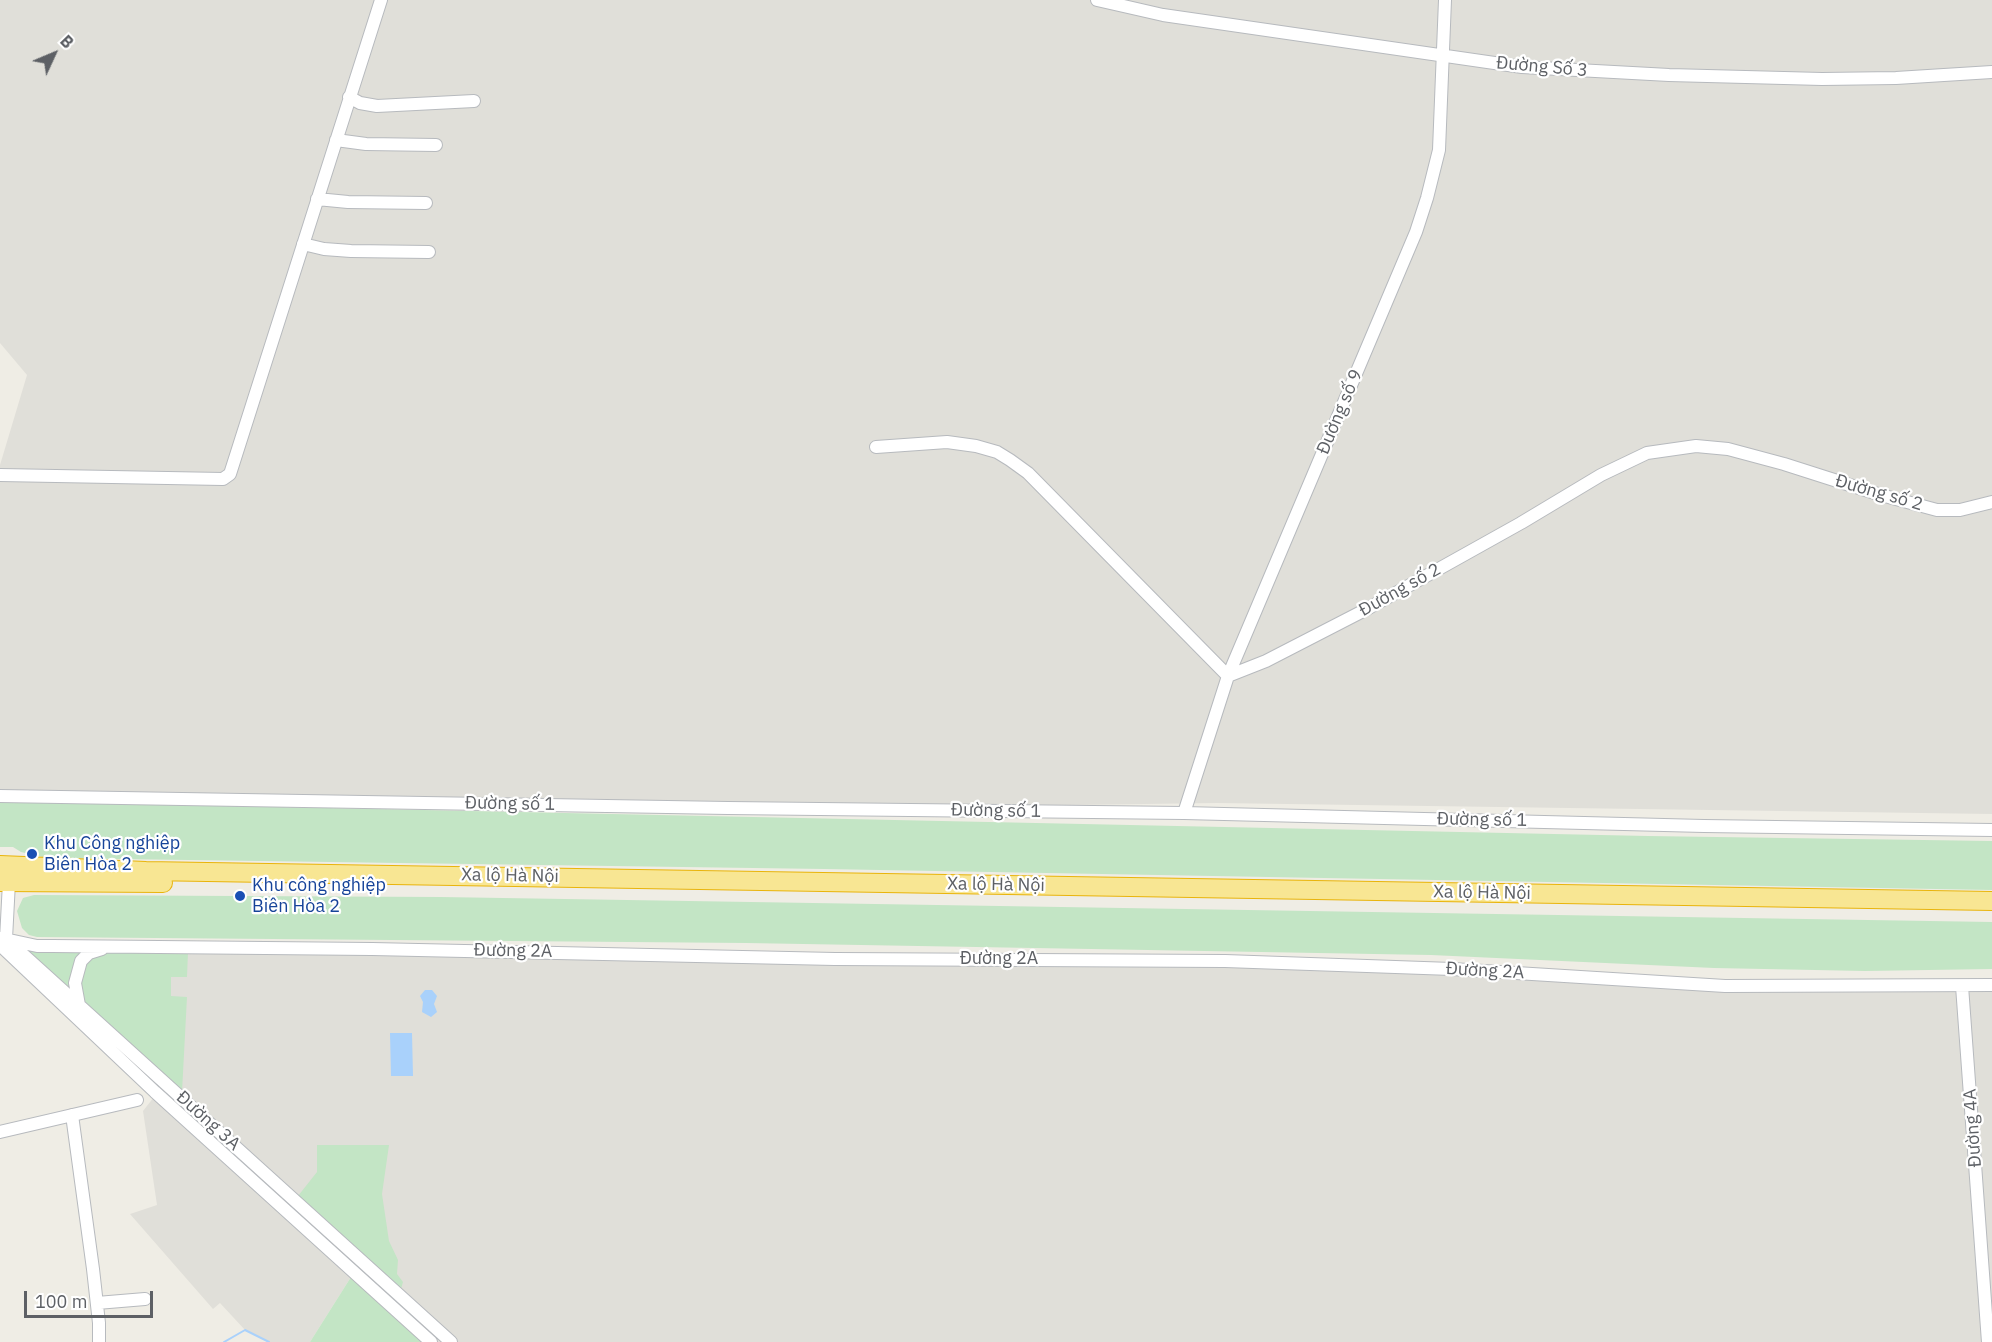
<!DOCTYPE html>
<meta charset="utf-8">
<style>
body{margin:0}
#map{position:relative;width:1992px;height:1342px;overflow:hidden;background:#efede5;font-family:"IBM Plex Sans",sans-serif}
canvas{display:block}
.north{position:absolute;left:24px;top:24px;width:60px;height:60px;-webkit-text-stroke:4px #fff;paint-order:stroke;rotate:46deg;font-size:16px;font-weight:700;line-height:24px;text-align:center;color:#5d6065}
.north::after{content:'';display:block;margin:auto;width:21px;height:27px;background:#5d6065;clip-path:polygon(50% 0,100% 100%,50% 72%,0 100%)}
.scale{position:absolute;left:24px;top:1291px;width:129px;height:27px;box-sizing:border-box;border:3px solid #5d6065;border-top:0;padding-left:8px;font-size:18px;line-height:21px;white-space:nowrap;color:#5d6065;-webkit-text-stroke:4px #fff;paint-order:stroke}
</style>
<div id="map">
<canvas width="1992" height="1342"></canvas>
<div class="north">B</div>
<div class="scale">100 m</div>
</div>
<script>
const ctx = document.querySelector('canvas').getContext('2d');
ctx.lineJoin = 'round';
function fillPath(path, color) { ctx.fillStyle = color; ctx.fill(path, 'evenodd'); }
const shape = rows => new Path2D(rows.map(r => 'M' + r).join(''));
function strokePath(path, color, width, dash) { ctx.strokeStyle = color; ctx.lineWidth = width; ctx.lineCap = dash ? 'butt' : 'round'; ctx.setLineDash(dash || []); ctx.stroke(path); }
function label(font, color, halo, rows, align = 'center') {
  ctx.font = font + ' "IBM Plex Sans",sans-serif'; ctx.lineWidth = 4.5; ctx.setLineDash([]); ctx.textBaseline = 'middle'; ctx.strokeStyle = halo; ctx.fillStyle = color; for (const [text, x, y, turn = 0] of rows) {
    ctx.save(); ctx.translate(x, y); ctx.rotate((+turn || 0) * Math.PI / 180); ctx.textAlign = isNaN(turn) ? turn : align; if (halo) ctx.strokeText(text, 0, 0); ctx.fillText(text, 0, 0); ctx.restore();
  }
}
fillPath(shape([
 [0,0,1992,0,1992,814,1217,803,924,807,0,793,0,465,27,375,0,343],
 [104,951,1173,963,1992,990,1992,1342,424,1342,351,1277,310,1342,269,1342,245,1330,220,1303,213,1309,130,1214,157,1205,143,1111,154,1097]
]), '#e0dfd9');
fillPath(shape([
 [0,801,1648,836,1992,841,1992,890,824,869,47,858,21,852,13,847,0,847],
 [34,895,441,897,1992,922,1992,969,1865,971,1714,968,1431,955,1091,949,746,943,37,937,29,935,22,928,17,911,23,898],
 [23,948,87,951,75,995],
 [104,951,188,952,187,977,171,977,171,996,187,997,182,1092,81,1001,80,971,83,962],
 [83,1016,373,1276,369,1280,159,1088],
 [317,1145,389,1145,382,1194,389,1241,398,1260,397,1274,403,1282,401,1289,298,1196,317,1172],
 [351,1277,424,1342,310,1342]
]), '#c3e5c5');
fillPath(shape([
 [425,990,432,990,437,996,434,1004,437,1012,431,1017,422,1012,423,1002,420,996],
 [390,1033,412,1033,413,1076,391,1076]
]), '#a9d1fb');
strokePath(shape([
 [224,1342,245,1330,269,1342]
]), '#a9d1fb', 2);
const minor = shape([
 [1097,0,1163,15,1522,67,1669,75,1822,79,1896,78,1992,72],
 [349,97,360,103,377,106,474,101],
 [336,140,366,144,436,145],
 [317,199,348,202,426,203],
 [303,244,324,249,351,251,429,252],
 [876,447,947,442,976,446,997,452,1010,460,1028,473,1228,676,1266,661,1367,609,1521,523,1601,475,1647,453,1696,446,1728,449,1784,464,1881,495,1937,510,1960,510,1992,502],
 [0,475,223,479,230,474,381,0],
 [0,796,728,808,1184,813,1704,826,1992,830],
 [1184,813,1228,676,1416,232,1427,198,1439,150,1445,0],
 [0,938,37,946,52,946,372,949,835,959,1225,961,1452,969,1725,986,1992,985],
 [6,939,9,882],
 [7,940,451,1342],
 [0,945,155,1092,431,1342],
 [1962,986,1988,1342],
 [79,1005,75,983,81,961,89,953,102,949],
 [72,1115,93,1269,99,1323,99,1342],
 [0,1132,137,1100],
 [97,1303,145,1299]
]);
const highway = shape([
 [0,865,146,871,1992,901],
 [0,882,163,883]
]);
strokePath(minor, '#b7babe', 14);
strokePath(highway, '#e9b40b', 20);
strokePath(minor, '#fff', 12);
strokePath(highway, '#f8e693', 18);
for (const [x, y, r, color] of [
 [32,854,6,"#1a4fb4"],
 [240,896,6,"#1a4fb4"]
]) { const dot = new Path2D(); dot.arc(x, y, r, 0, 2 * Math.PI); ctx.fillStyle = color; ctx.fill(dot); strokePath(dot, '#fff', 2); }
label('18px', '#5d6065', '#fff', [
 ["Đường Số 3",1542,67,5],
 ["Đường số 9",1340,412,-67],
 ["Đường số 2",1879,493,16],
 ["Đường số 2",1400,590,-29],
 ["Đường số 1",510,804,1],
 ["Đường số 1",996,811,1],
 ["Đường số 1",1482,820,1],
 ["Xa lộ Hà Nội",510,876,1],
 ["Xa lộ Hà Nội",996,885,1],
 ["Xa lộ Hà Nội",1482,893,1],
 ["Đường 2A",513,951,1],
 ["Đường 2A",999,959],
 ["Đường 2A",1485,971,3],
 ["Đường 3A",208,1121,42],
 ["Đường 4A",1973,1128,-94]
]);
label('18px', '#164399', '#fff', [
 ["Khu Công nghiệp",44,844],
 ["Biên Hòa 2",44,865],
 ["Khu công nghiệp",252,886],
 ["Biên Hòa 2",252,907]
], 'left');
</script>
